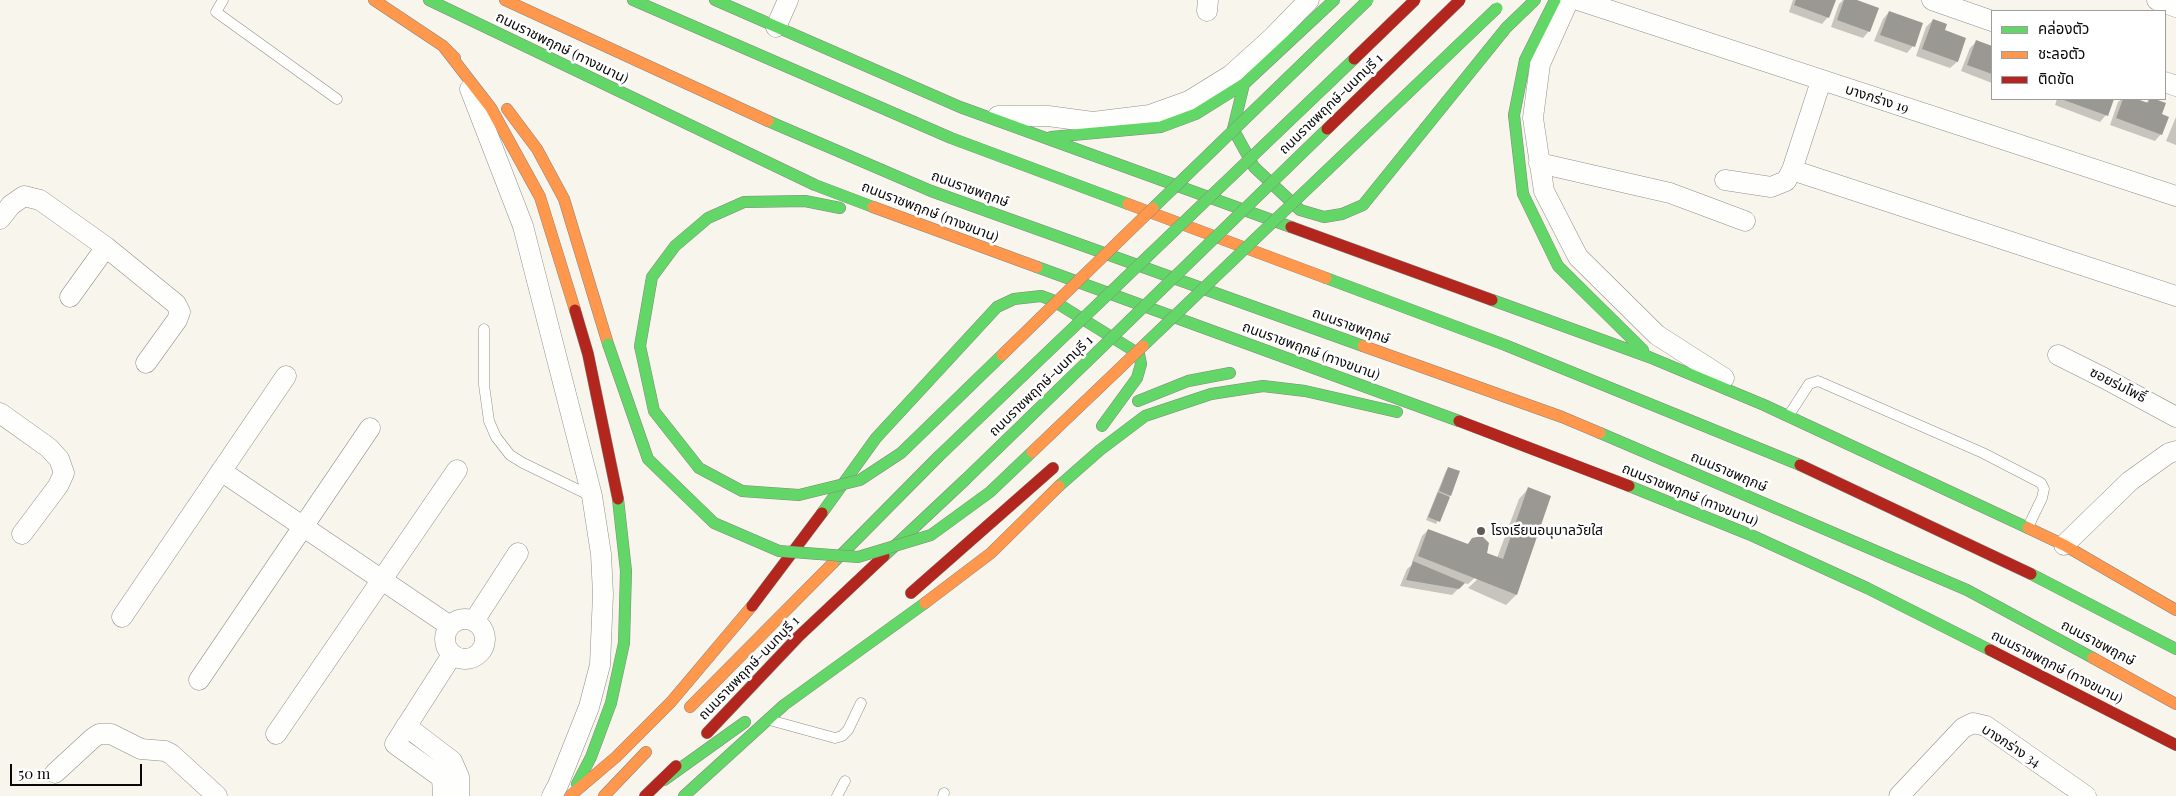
<!DOCTYPE html>
<meta charset="utf-8">
<style>
body{margin:0}
#map{position:relative;width:2176px;height:796px;overflow:hidden;background:#f8f5ed;font-family:"Playfair Display","Noto Sans Thai",serif}
canvas{display:block}
.legend{position:absolute;left:1991px;top:10px;width:175px;height:90px;box-sizing:border-box;background:#fff;border:1px solid #9d9d9d;margin:0;padding:6px 9px;list-style:none;font-size:15px;color:#090909}
.legend li{display:flex;align-items:center;gap:10px;height:25px}
.legend b{width:25px;border:1px solid #9d9d9d}
.scale{position:absolute;left:10px;top:764px;width:132px;height:22px;box-sizing:border-box;border:2px solid #090909;border-top:0;padding-left:6px;font-size:15px;line-height:18px;white-space:nowrap;color:#090909;-webkit-text-stroke:4px #fff;paint-order:stroke}
</style>
<div id="map">
<canvas width="2176" height="796"></canvas>
<ul class="legend">
<li><b style="height:6px;background:#63d668"></b>คล่องตัว</li>
<li><b style="height:6px;background:#ff974d"></b>ชะลอตัว</li>
<li><b style="height:6px;background:#b3261e"></b>ติดขัด</li>
</ul>
<div class="scale">50 m</div>
</div>
<script>
const ctx = document.querySelector('canvas').getContext('2d');
ctx.lineJoin = 'round';
function fillPath(path, color) { ctx.fillStyle = color; ctx.fill(path, 'evenodd'); }
const shape = rows => new Path2D(rows.map(r => 'M' + r).join(''));
function strokePath(path, color, width, dash) { ctx.strokeStyle = color; ctx.lineWidth = width; ctx.lineCap = dash ? 'butt' : 'round'; ctx.setLineDash(dash || []); ctx.stroke(path); }
function label(font, color, halo, rows, align = 'center') {
  ctx.font = font + ' "Playfair Display","Noto Sans Thai",serif'; ctx.lineWidth = 5; ctx.setLineDash([]); ctx.textBaseline = 'middle'; ctx.strokeStyle = halo; ctx.fillStyle = color; for (const [text, x, y, turn = 0] of rows) {
    ctx.save(); ctx.translate(x, y); ctx.rotate((+turn || 0) * Math.PI / 180); ctx.textAlign = isNaN(turn) ? turn : align; if (halo) ctx.strokeText(text, 0, 0); ctx.fillText(text, 0, 0); ctx.restore();
  }
}
fillPath(shape([
 [1793,0,1834,0,1828,17,1822,24,1789,12],
 [1843,0,1853,0,1869,31,1863,38,1831,27,1839,4],
 [1889,12,1921,24,1913,46,1907,53,1874,41,1883,19],
 [1933,20,1944,31,1965,39,1957,62,1950,68,1916,56,1926,27],
 [1977,41,1992,47,1992,83,1961,71,1970,48],
 [2057,99,2112,99,2106,115,2100,122,2055,105],
 [2122,99,2133,99,2145,103,2151,99,2165,104,2161,115,2161,134,2155,141,2110,125,2118,102],
 [2176,117,2176,145,2166,141],
 [1449,468,1450,495,1436,524,1426,520,1446,471],
 [1528,489,1550,497,1516,595,1506,605,1468,588,1482,575,1480,573,1468,584,1464,583,1452,595,1400,586,1407,569,1414,563,1412,562,1422,536,1428,530,1467,545,1473,539,1482,537,1487,541,1488,550,1483,555,1497,558,1519,499]
]), '#0003');
fillPath(shape([
 [1796,0,1836,0,1829,18,1794,5],
 [1844,0,1857,0,1879,8,1870,32,1837,20],
 [1889,11,1923,23,1915,47,1880,35],
 [1933,19,1947,24,1945,30,1966,38,1958,62,1922,49],
 [1976,40,1992,46,1992,74,1967,65],
 [2061,99,2114,99,2108,116],
 [2123,99,2137,99,2148,103,2149,99,2155,99,2166,103,2162,114,2169,117,2162,135,2116,118],
 [1448,467,1460,471,1451,496,1439,491],
 [1528,487,1551,496,1517,595,1418,556,1428,529,1468,544,1472,538,1482,536,1489,543,1487,553,1503,559],
 [1438,492,1450,497,1440,522,1428,517],
 [1413,561,1465,583,1459,589,1406,580]
]), '#9a9893');
const lane = shape([
 [223,0,216,12,337,99],
 [484,329,484,385,489,421,496,437,510,455,523,463,591,496],
 [1789,415,1809,384,1818,381,1983,453,2041,483,2044,489,2042,498,2028,527],
 [773,721,835,738,842,736,848,730,861,703],
 [837,796,845,781],
 [943,796,944,793]
]);
const street = shape([
 [1578,0,2176,196],
 [1932,0,1992,21],
 [2157,0,2176,7],
 [1566,6,1540,64,1533,118,1544,191,1578,257,1657,335,1724,378],
 [1207,11,1208,0],
 [776,27,788,0],
 [1821,81,1792,170,2176,296],
 [2165,82,2176,86],
 [470,89,523,226,592,496,601,554,603,594,600,665,589,707,558,785,552,796],
 [998,116,1048,116,1093,122,1150,115,1189,101,1231,75,1272,38,1309,0],
 [1539,163,1670,193,1745,221],
 [1725,180,1771,187,1786,181,1792,170],
 [0,219,11,205,24,196,40,200,106,247,176,304,180,312,177,320,146,363],
 [70,297,106,247],
 [2058,355,2104,378,2176,417],
 [0,413,49,448,59,459,64,473,58,486,22,534],
 [221,471,450,626],
 [2064,545,2130,481,2169,453,2176,451],
 [122,617,286,376],
 '445 639a20 20 0 1 1 40 0a20 20 0 1 1-40 0Z',
 [474,621,518,553],
 [199,680,370,428],
 [406,726,452,761,459,777,459,796],
 [276,734,457,470],
 [55,773,93,738,99,734,111,734,141,749,165,751,171,754,217,796],
 [443,796,442,778,395,744,452,655],
 [1899,796,1963,728,1973,723,1986,726,2086,796]
]);
const fast = shape([
 [429,0,815,185,873,207],
 [633,0,951,138,1128,204],
 [715,0,960,107,1291,227],
 [1555,0,1525,60,1514,115,1523,194,1558,266,1643,350],
 [1244,84,1233,129,1254,167,1300,210,1324,217,1342,214,1363,205,1506,28,1535,0],
 [768,121,931,191,1363,346],
 [1051,137,1161,127,1196,114,1244,84,1334,0],
 [1037,267,1459,421],
 [1326,278,1505,345,1800,465],
 [1492,300,1649,357,1764,405,2028,528],
 [640,346,652,277,675,246,708,218,744,202,805,201,840,208],
 [1138,401,1188,381,1230,373],
 [1600,433,1967,590,2093,658],
 [1059,486,1100,450,1145,416,1211,394,1263,386,1305,391,1397,412],
 [1629,486,1753,536,1867,588,1990,650],
 [822,513,876,438,997,307,1014,299,1041,296,1052,300,1139,354,1141,364,1137,378,1102,426],
 [884,556,965,480],
 [833,563,938,457],
 [2031,574,2176,649],
 [664,780,745,722],
 [577,784,591,757,611,703,624,643,626,571,618,499],
 [684,796,784,705,925,603]
]);
const slow = shape([
 [374,0,443,46,455,58],
 [505,0,768,121],
 [443,46,491,108,540,197,575,310],
 [507,109,537,149,564,199,608,344],
 [1128,204,1326,278],
 [873,207,1037,267],
 [1363,346,1562,417,1600,433],
 [2028,528,2064,545,2176,610],
 [925,603,991,553,1059,486],
 [2093,658,2176,704],
 [690,707,833,563],
 [570,796,616,757,671,702,752,606],
 [604,796,646,752]
]);
const jam = shape([
 [1291,227,1492,300],
 [575,310,588,354,618,499],
 [1459,421,1629,486],
 [1800,465,2031,574],
 [911,593,1053,468],
 [752,606,822,513],
 [1990,650,2176,745],
 [707,733,798,637,884,556],
 [645,796,676,766]
]);
strokePath(lane, '#918f8c', 11);
strokePath(street, '#918f8c', 21);
strokePath(fast, '#878682', 12);
strokePath(slow, '#878682', 12);
strokePath(jam, '#878682', 12);
strokePath(lane, '#fefefc', 10);
strokePath(street, '#fefefc', 20);
strokePath(fast, '#63d668', 11);
strokePath(slow, '#ff974d', 11);
strokePath(jam, '#b3261e', 11);
const fastBridge = shape([
 [1153,208,1368,0],
 [608,344,648,459,714,523,779,551,858,557,931,535,990,492,1032,452],
 [640,346,654,411,699,468,742,491,799,495,860,480,901,453,1002,355],
 [1143,346,1497,8],
 [938,457,1354,59],
 [965,480,1327,129]
]);
const slowBridge = shape([
 [1002,355,1153,208],
 [1032,452,1143,346]
]);
const jamBridge = shape([
 [1354,59,1415,0],
 [1327,129,1460,0]
]);
strokePath(fastBridge, '#878682', 12, []);
strokePath(slowBridge, '#878682', 12, []);
strokePath(jamBridge, '#878682', 12, []);
strokePath(fastBridge, '#63d668', 11);
strokePath(slowBridge, '#ff974d', 11);
strokePath(jamBridge, '#b3261e', 11);
for (const [x, y, r, color] of [
 [1481,531,5,"#5d5c59"]
]) { const dot = new Path2D(); dot.arc(x, y, r, 0, 2 * Math.PI); ctx.fillStyle = color; ctx.fill(dot); strokePath(dot, '#fff', 2); }
label('14px', '#090909', '#fff', [
 ["ถนนราชพฤกษ์ (ทางขนาน)",562,48,26],
 ["บางกร่าง 19",1877,99,18],
 ["ถนนราชพฤกษ์-นนทบุรี 1",1331,104,-44],
 ["ถนนราชพฤกษ์",970,189,20],
 ["ถนนราชพฤกษ์ (ทางขนาน)",930,212,21],
 ["ถนนราชพฤกษ์",1351,326,20],
 ["ถนนราชพฤกษ์ (ทางขนาน)",1311,351,20],
 ["ซอยร่มโพธิ์",2118,385,27],
 ["ถนนราชพฤกษ์-นนทบุรี 1",1041,386,-44],
 ["ถนนราชพฤกษ์",1729,472,23],
 ["ถนนราชพฤกษ์ (ทางขนาน)",1690,495,22],
 ["ถนนราชพฤกษ์",2098,643,28],
 ["ถนนราชพฤกษ์ (ทางขนาน)",2057,667,27],
 ["ถนนราชพฤกษ์-นนทบุรี 1",749,668,-46],
 ["บางกร่าง 34",2011,746,33]
]);
label('14px', '#090909', '#fff', [
 ["โรงเรียนอนุบาลวัยใส",1491,531]
], 'left');
</script>
